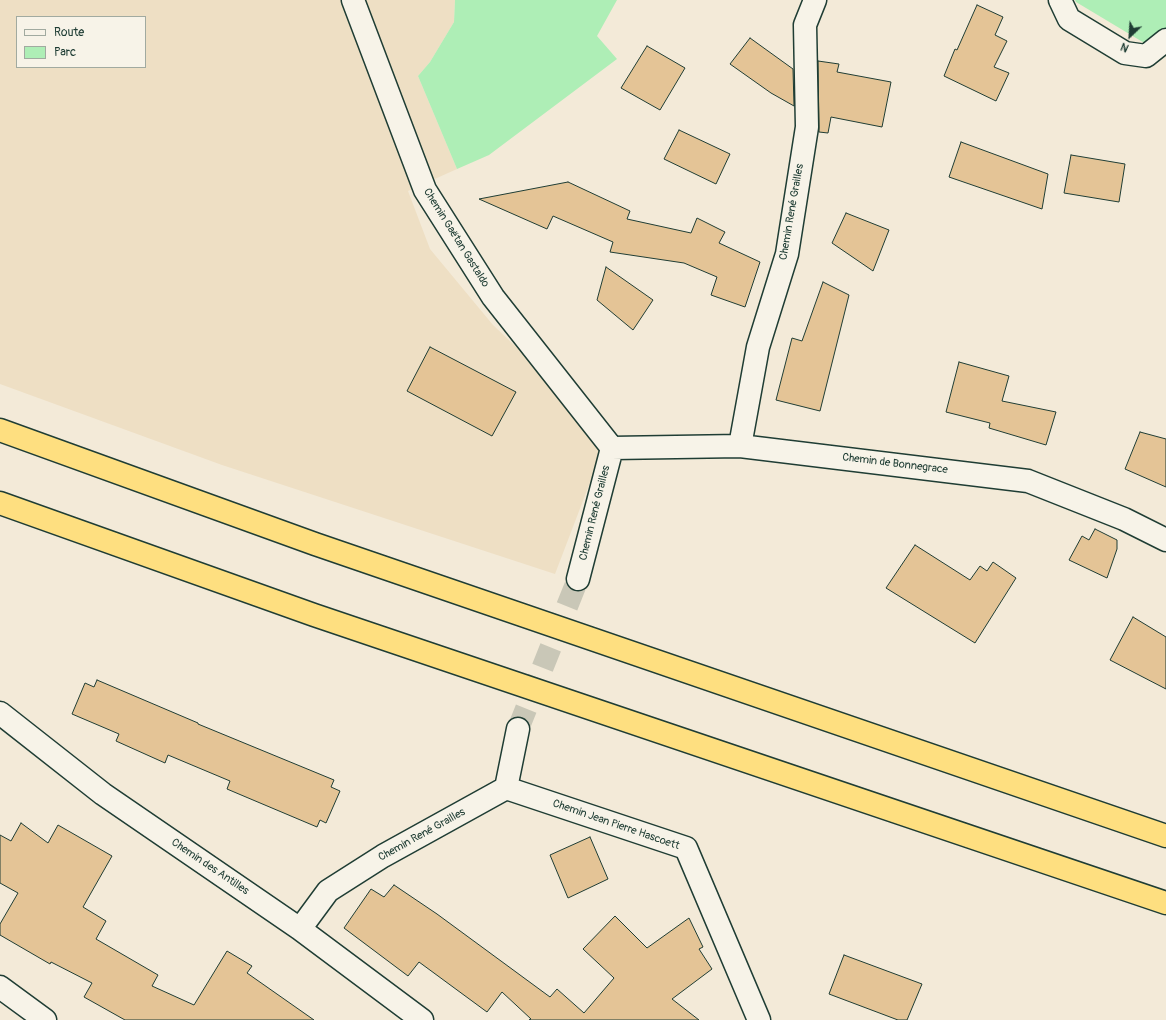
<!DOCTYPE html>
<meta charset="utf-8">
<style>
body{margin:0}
#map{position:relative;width:1166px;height:1020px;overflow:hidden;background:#f3ead8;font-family:Pangolin,sans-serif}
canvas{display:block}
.legend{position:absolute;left:16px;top:16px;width:130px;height:52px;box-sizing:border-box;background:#f7f3e8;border:1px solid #a1aaa0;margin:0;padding:5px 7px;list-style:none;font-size:12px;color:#1f3d34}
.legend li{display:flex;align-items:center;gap:8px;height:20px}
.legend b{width:20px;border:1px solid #a1aaa0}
.north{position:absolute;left:1110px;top:16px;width:40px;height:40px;-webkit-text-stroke:3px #f7f3e8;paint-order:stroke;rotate:205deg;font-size:11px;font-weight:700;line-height:16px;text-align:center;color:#1f3d34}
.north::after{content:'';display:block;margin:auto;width:14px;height:18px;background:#1f3d34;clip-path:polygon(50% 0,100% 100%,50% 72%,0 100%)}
</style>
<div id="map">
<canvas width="1166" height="1020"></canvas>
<ul class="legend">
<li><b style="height:5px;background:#f7f3e8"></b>Route</li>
<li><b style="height:11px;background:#aeeeb6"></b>Parc</li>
</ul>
<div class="north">N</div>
</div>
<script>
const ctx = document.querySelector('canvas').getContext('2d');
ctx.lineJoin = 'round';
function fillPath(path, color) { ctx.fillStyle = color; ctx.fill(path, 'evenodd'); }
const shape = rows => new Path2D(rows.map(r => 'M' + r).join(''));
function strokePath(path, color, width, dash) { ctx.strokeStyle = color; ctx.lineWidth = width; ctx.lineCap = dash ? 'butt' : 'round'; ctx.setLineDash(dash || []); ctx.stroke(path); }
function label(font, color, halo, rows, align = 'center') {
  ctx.font = font + ' Pangolin,sans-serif'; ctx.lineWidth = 3; ctx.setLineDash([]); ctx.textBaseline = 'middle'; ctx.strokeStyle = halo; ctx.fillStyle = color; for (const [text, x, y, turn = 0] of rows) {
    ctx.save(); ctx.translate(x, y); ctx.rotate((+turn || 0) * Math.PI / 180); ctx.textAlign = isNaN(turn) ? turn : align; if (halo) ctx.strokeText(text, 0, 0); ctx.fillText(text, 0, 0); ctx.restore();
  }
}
fillPath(shape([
 [0,0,455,0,454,22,430,62,418,76,457,169,408,191,430,249,493,325,572,400,600,437,597,464,555,574,222,465,0,384],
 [17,17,145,17,145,67,17,67]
]), '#eedfc4');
fillPath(shape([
 [455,0,617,0,597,36,617,59,489,155,457,169,418,76,430,62,454,22],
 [1075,0,1166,0,1166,56,1076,2]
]), '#aeeeb6');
const building = shape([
 [977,5,1003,17,995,35,1007,41,994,67,1009,73,996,101,944,76,955,49,957,50,977,5],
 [750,38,793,69,794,106,771,93,730,64,750,38],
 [647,46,685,68,660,110,621,88,647,46],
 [818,61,839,64,837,72,891,82,882,127,831,117,828,133,819,132,818,61],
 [679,130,730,154,716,184,664,159,679,130],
 [961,142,1048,174,1042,209,949,177,961,142],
 [1071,155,1125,164,1119,202,1064,193,1071,155],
 [568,182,630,211,627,219,691,233,697,218,725,232,719,243,760,262,745,307,711,295,717,277,684,263,610,252,613,242,553,216,547,229,479,199,568,182],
 [846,213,889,230,873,271,832,243,846,213],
 [606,267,653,300,633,330,597,300,606,267],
 [823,282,849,295,820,411,776,400,792,338,802,341,823,282],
 [430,347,516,392,492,436,407,391,430,347],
 [959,362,1009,376,1002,401,1056,412,1046,445,989,428,990,423,946,412,959,362],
 [1140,432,1166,439,1166,487,1125,469,1140,432],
 [1095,529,1117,540,1117,549,1107,578,1069,560,1082,536,1089,540,1095,529],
 [915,545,970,580,980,566,987,571,993,562,1016,578,975,643,886,588,915,545],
 [1133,617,1166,637,1166,689,1110,660,1133,617],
 [97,680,198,723,198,724,334,780,331,787,340,791,326,823,320,820,317,827,253,800,227,789,230,781,168,755,165,763,116,741,119,734,72,714,85,683,94,687,97,680],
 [21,823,48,843,58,825,112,856,83,907,106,921,96,939,158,975,152,986,194,1005,227,951,252,966,247,973,314,1020,125,1020,84,997,92,983,51,962,50,964,0,935,0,924,18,893,0,883,0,835,11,841,21,823],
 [590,837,608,879,568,898,550,855,590,837],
 [394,885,437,914,550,997,557,989,584,1013,614,978,583,949,615,916,647,948,689,918,703,947,699,949,712,969,672,999,699,1020,529,1020,531,1019,502,992,487,1012,419,962,408,976,344,928,371,889,384,897,394,885],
 [844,955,922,984,907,1020,898,1020,829,994,844,955]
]);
fillPath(building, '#e4c496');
strokePath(building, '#1f3d34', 1);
strokePath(shape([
 [518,729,578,579]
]), '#c9c7b7', 22, [22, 11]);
const minor = shape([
 [353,0,425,190,493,297,612,448],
 [1060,0,1069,19,1125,53,1146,56,1166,40],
 [740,446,758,347,787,254,807,127,805,25,815,0],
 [612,448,740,446,1028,481,1124,519,1166,540],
 [578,579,612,448],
 [0,713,103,794,300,929,422,1020],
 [506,788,686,848,759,1020],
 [300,929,328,891,383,856,506,788,518,729],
 [0,987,45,1020]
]);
const motorway = shape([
 [0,430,315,544,1166,836],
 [0,503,314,615,1166,903]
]);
strokePath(minor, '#1f3d34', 25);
strokePath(motorway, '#1f3d34', 25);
strokePath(minor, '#f7f3e8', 22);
strokePath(motorway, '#fedf80', 22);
label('11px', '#1f3d34', '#f7f3e8', [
 ["Chemin René Grailles",792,212,-80],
 ["Chemin Gaëtan Gastaldo",456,238,58],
 ["Chemin de Bonnegrace",895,464,7],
 ["Chemin René Grailles",595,513,-76],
 ["Chemin Jean Pierre Hascoett",616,825,19],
 ["Chemin René Grailles",422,835,-29],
 ["Chemin des Antilles",210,867,34]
]);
</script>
